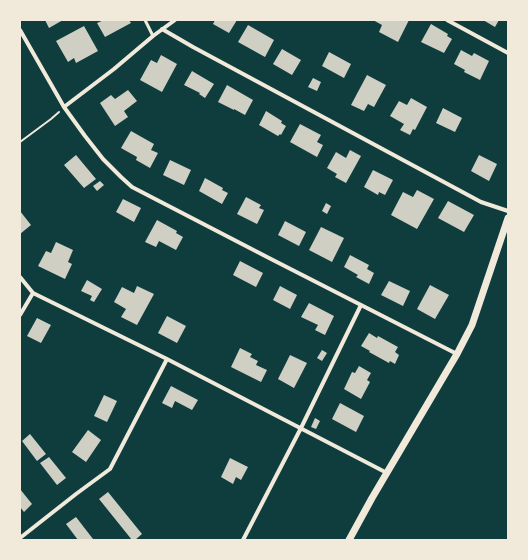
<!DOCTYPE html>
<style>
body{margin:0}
#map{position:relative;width:528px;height:560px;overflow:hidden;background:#0f3d3e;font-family:"Varela Round",sans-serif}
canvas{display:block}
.frame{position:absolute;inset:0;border:21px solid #f1e9da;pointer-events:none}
</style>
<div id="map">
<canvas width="528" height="560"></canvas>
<div class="frame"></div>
</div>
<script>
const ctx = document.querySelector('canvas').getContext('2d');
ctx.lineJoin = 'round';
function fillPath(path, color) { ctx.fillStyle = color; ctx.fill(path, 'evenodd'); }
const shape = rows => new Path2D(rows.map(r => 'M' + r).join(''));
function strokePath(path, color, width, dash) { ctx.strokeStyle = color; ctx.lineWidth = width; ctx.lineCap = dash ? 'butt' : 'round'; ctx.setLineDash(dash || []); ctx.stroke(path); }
fillPath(shape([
 [45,20,63,20,49,28],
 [104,20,129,20,131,23,105,37,97,23],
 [215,20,237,20,229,33,213,24],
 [373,20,409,20,398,42,379,32,382,25],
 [483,20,499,20,495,27],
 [431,24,448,34,447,36,452,39,444,53,421,42],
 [248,25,274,40,265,57,238,42],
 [84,26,98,51,76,63,74,58,68,62,56,41],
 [282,49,301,60,292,75,273,64],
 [461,50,472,56,474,53,489,61,480,80,464,72,465,70,454,64],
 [329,52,351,64,344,78,322,66],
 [161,55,177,64,162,92,140,80,151,60,157,63],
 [192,71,214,84,205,98,199,94,200,93,184,85],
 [367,75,386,85,374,107,368,104,364,111,351,105],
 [313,78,321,82,317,91,308,87],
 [227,85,253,100,245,115,234,109,234,110,218,102],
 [128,90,137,101,124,111,128,117,115,126,100,103,111,95,115,99],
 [411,98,427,107,415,130,413,129,410,135,400,130,404,124,390,116,399,101,407,105],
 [443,108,462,118,455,132,436,123],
 [266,111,282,121,281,123,286,126,281,135,280,134,278,136,259,125],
 [300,124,321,135,317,142,323,145,317,157,290,142],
 [131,131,154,144,151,150,158,153,150,168,136,160,137,157,121,148],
 [350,150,361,156,346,183,335,177,337,174,327,168,336,152,346,158],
 [76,155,96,179,84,188,64,165],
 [479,155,497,164,489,181,471,171],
 [170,160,191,170,184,185,163,175],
 [373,170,393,180,385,195,379,192,378,195,364,187],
 [205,178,223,188,222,190,228,193,222,204,199,191],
 [100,181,104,185,97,191,93,186],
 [417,190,434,199,417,229,391,215,403,192,413,197],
 [246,197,261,205,259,208,264,210,257,224,237,214],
 [123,199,141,208,134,222,116,212],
 [448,201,474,215,464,232,438,218],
 [326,203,331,206,327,214,322,211],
 [20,211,31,225,20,234],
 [157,220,177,231,176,233,183,237,176,250,159,241,156,247,145,242],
 [285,221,306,232,299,246,278,235],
 [321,227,344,238,332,262,309,250],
 [56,242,73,250,68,262,72,264,65,279,38,266,46,251,51,253],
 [350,255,369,265,367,269,374,273,369,284,356,277,358,275,344,267],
 [240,261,263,273,256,287,233,275],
 [87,280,102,289,94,302,90,300,92,296,81,291],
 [389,281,410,291,403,306,381,295],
 [430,285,449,295,435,319,417,309],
 [137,286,154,294,137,325,121,317,126,309,114,302,122,287,134,293],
 [280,286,297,295,290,309,273,300],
 [309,303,334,316,325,335,315,330,318,325,301,317],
 [167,316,186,326,177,343,158,333],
 [37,318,51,325,41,343,27,336],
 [369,333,377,338,378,336,398,347,395,352,399,355,395,364,390,361,389,363,369,352,370,351,361,346],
 [240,348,252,354,250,357,258,361,256,365,267,370,261,382,231,367],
 [322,350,327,353,322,361,317,358],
 [290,355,307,363,294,388,278,379],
 [359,366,371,373,367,380,370,382,361,399,344,389,352,372,355,373],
 [171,386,198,400,192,410,175,401,172,408,162,403],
 [104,395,117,401,107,422,94,416],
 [340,403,364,416,356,432,332,419],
 [315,418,320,421,316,429,311,427],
 [88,430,101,440,86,462,72,452],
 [30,434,46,454,37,461,22,441],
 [49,457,66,478,57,485,40,463],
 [230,458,248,467,241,480,236,477,233,484,221,477],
 [20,489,32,504,24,512,20,507],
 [108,492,142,534,135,540,132,540,99,499],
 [76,517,93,539,94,540,78,540,66,524]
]), '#cfcfc3');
strokePath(shape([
 [20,142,51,119,59,112]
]), '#f1e9da', 2);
strokePath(shape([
 [145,20,153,36]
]), '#f1e9da', 3);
strokePath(shape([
 [447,20,508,53],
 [162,29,193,47,481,202,508,211],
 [20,30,64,107,85,136,103,159,121,177,132,187,269,258,457,354],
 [64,107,114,69,153,36,175,20],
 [20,277,33,293,167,359,387,473],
 [20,315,33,293],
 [20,538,76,494,110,469,167,359],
 [243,540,301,428,361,305]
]), '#f1e9da', 4);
strokePath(shape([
 [349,540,372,498,457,354,472,325,508,218]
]), '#f1e9da', 7);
</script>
